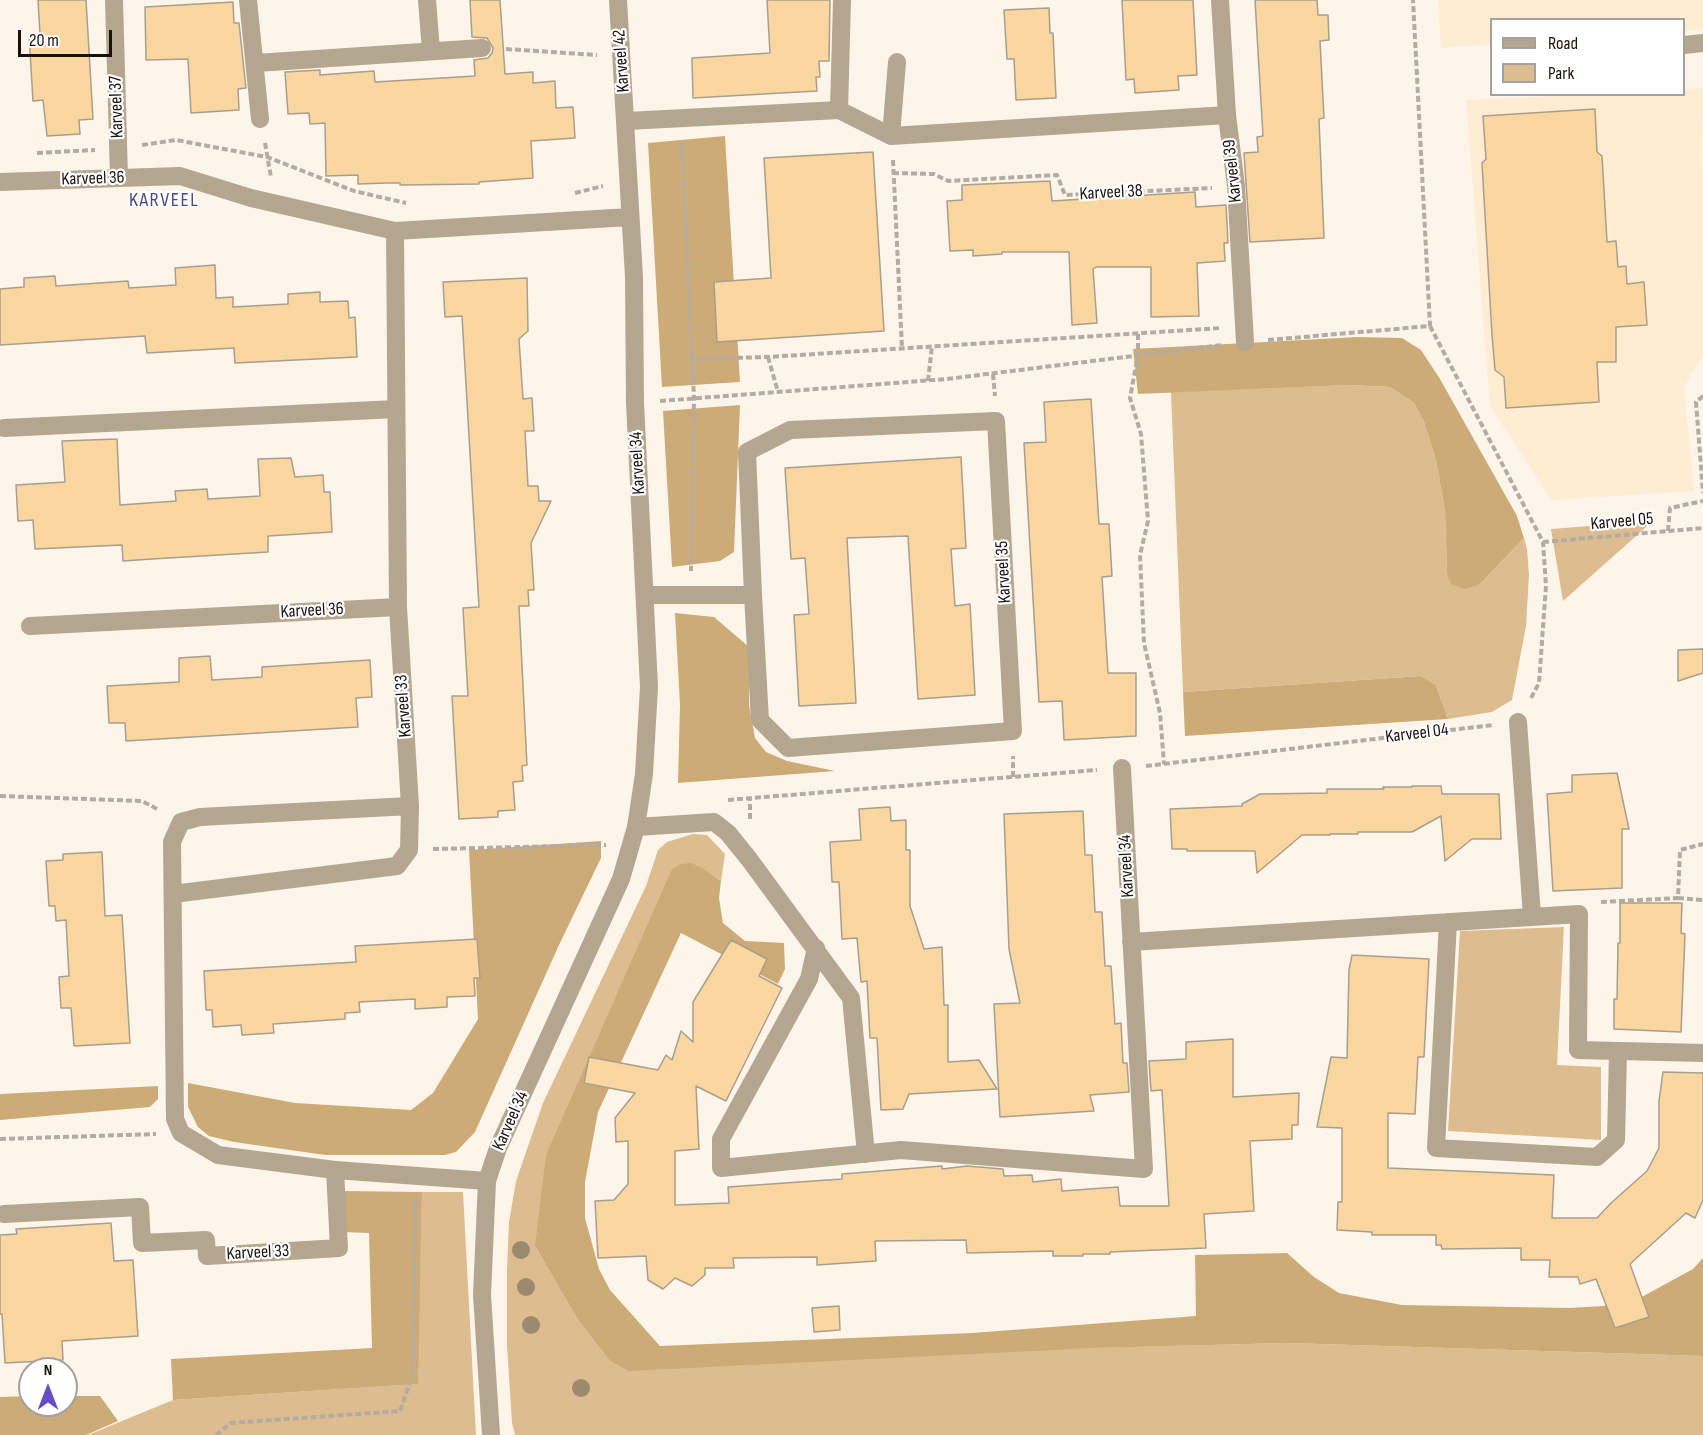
<!DOCTYPE html>
<style>
body{margin:0}
#map{position:relative;width:1703px;height:1435px;overflow:hidden;background:#fdf5ea;font-family:"Sofia Sans Condensed",sans-serif}
canvas{display:block}
.legend{position:absolute;left:1490px;top:18px;width:195px;height:78px;box-sizing:border-box;background:#fff;border:2px solid #a2a19e;margin:0;padding:8px 10px;list-style:none;font-size:18px;color:#17130c}
.legend li{display:flex;align-items:center;gap:12px;height:30px}
.legend b{width:30px;border:2px solid #a2a19e}
.north{position:absolute;left:18px;top:1357px;width:60px;height:60px;box-sizing:border-box;background:#fff;border:2px solid #a2a19e;border-radius:50%;rotate:0deg;font-size:16px;font-weight:700;line-height:24px;text-align:center;color:#17130c}
.north::after{content:'';display:block;margin:auto;width:21px;height:27px;background:#654dc6;clip-path:polygon(50% 0,100% 100%,50% 72%,0 100%)}
.scale{position:absolute;left:18px;top:30px;width:94px;height:27px;box-sizing:border-box;border:3px solid #17130c;border-top:0;padding-left:8px;font-size:18px;line-height:21px;white-space:nowrap;color:#17130c;-webkit-text-stroke:4px #fff;paint-order:stroke}
</style>
<div id="map">
<canvas width="1703" height="1435"></canvas>
<ul class="legend">
<li><b style="height:8px;background:#b5a690"></b>Road</li>
<li><b style="height:16px;background:#ddbd8f"></b>Park</li>
</ul>
<div class="north">N</div>
<div class="scale">20 m</div>
</div>
<script>
const ctx = document.querySelector('canvas').getContext('2d');
ctx.lineJoin = 'round';
function fillPath(path, color) { ctx.fillStyle = color; ctx.fill(path, 'evenodd'); }
const shape = rows => new Path2D(rows.map(r => 'M' + r).join(''));
function strokePath(path, color, width, dash) { ctx.strokeStyle = color; ctx.lineWidth = width; ctx.lineCap = dash ? 'butt' : 'round'; ctx.setLineDash(dash || []); ctx.stroke(path); }
function label(font, color, halo, rows, align = 'center') {
  ctx.font = font + ' "Sofia Sans Condensed",sans-serif'; ctx.lineWidth = 4.5; ctx.setLineDash([]); ctx.textBaseline = 'middle'; ctx.strokeStyle = halo; ctx.fillStyle = color; for (const [text, x, y, turn = 0] of rows) {
    ctx.save(); ctx.translate(x, y); ctx.rotate((+turn || 0) * Math.PI / 180); ctx.textAlign = isNaN(turn) ? turn : align; if (halo) ctx.strokeText(text, 0, 0); ctx.fillText(text, 0, 0); ctx.restore();
  }
}
fillPath(shape([
 [1438,0,1703,0,1703,30,1684,31,1684,20,1492,20,1491,44,1441,48],
 [1702,88,1703,356,1684,386,1694,491,1552,500,1490,406,1466,100,1578,95,1684,94,1684,89]
]), '#feecd3');
fillPath(shape([
 [1349,385,1390,387,1414,403,1424,422,1436,460,1445,511,1447,573,1479,585,1524,538,1527,549,1529,575,1526,626,1512,700,1492,712,1448,719,1436,685,1421,676,1183,692,1171,392],
 [1653,521,1563,601,1551,529],
 [693,834,707,835,725,854,721,881,703,868,535,1246,578,1320,609,1360,1288,1343,1703,1356,1703,1435,515,1435,512,1423,507,1346,507,1271,509,1222,516,1181,543,1103,646,886,658,850,667,842],
 [1564,927,1557,1065,1601,1067,1601,1140,1448,1131,1460,931],
 [422,1192,463,1192,476,1435,88,1435,173,1400,417,1384]
]), '#ddbd8f');
fillPath(shape([
 [725,136,740,382,662,387,648,143],
 [1358,337,1402,338,1421,350,1440,379,1517,516,1524,538,1479,585,1464,589,1451,584,1447,573,1445,511,1436,460,1424,422,1414,403,1390,387,1349,385,1138,394,1133,349],
 [740,405,734,552,720,561,672,567,663,411],
 [675,613,714,617,749,647,749,705,755,738,766,752,787,761,835,771,678,783,680,705],
 [1421,676,1436,685,1448,719,1185,736,1183,692],
 [601,841,601,858,559,945,475,1132,456,1152,445,1155,325,1155,234,1142,209,1136,198,1127,188,1107,188,1083,295,1103,411,1110,433,1093,478,1019,469,850],
 [691,863,703,868,721,881,719,898,723,923,745,941,784,943,785,969,778,984,681,933,598,1112,585,1182,585,1218,599,1269,610,1290,660,1346,972,1333,1196,1316,1195,1255,1287,1253,1314,1277,1339,1293,1402,1305,1570,1308,1603,1306,1638,1299,1693,1269,1703,1258,1703,1356,1288,1343,1094,1348,629,1371,609,1360,578,1320,535,1246,546,1155,672,869,681,864],
 [158,1086,158,1099,150,1107,0,1120,0,1094],
 [342,1191,422,1192,418,1384,173,1400,171,1359,372,1348,369,1233,342,1232],
 [30,1396,30,1405,66,1405,66,1396,100,1396,118,1421,86,1435,0,1435,0,1397]
]), '#cdab77');
const building = shape([
 [38,0,86,0,93,119,79,120,80,134,47,136,43,100,33,101,29,35,40,35,38,0],
 [470,0,500,0,505,74,533,72,533,83,555,81,556,108,573,107,575,138,531,141,533,178,479,182,479,184,400,185,400,183,387,183,358,184,358,175,326,176,325,123,310,124,309,113,288,114,285,72,320,70,320,75,374,71,375,82,475,76,474,60,488,58,492,53,493,48,487,38,472,37,470,0],
 [767,0,830,0,829,61,819,61,820,77,816,77,817,91,693,98,692,58,770,53,767,0],
 [1122,0,1193,0,1197,75,1178,76,1179,90,1135,93,1134,79,1126,80,1122,0],
 [1255,0,1317,0,1318,15,1328,15,1329,40,1320,41,1324,118,1319,119,1324,238,1250,242,1244,153,1258,152,1257,137,1263,136,1255,0],
 [233,2,234,23,239,23,246,88,238,89,239,110,191,113,188,59,146,60,145,7,233,2],
 [1049,8,1050,33,1053,33,1056,98,1016,100,1014,59,1007,59,1004,10,1049,8],
 [1595,109,1597,152,1602,156,1607,242,1616,241,1618,267,1626,266,1627,284,1644,282,1647,325,1616,327,1616,362,1597,362,1599,402,1506,408,1504,377,1495,370,1492,335,1482,163,1486,159,1483,116,1595,109],
 [873,152,884,331,717,342,714,282,771,278,764,158,873,152],
 [1050,181,1052,201,1195,192,1196,207,1226,205,1228,243,1224,243,1225,261,1197,263,1199,316,1151,317,1151,267,1096,267,1093,269,1097,323,1072,325,1069,252,1002,252,1002,254,973,256,973,250,950,251,947,201,962,200,962,185,1050,181],
 [215,265,216,298,233,297,233,307,288,304,288,294,320,292,320,302,348,301,349,318,355,317,357,357,235,363,234,348,147,353,145,336,0,345,0,289,24,287,24,278,55,276,56,286,128,281,129,288,176,285,175,268,215,265],
 [527,278,528,331,519,339,523,399,532,398,534,431,525,431,528,486,538,486,539,501,551,501,531,543,534,590,528,590,529,606,519,606,527,765,522,766,523,781,513,782,515,810,498,811,498,817,459,819,452,696,468,696,463,608,479,607,462,316,445,317,443,282,527,278],
 [1091,399,1099,524,1109,524,1112,576,1102,577,1108,673,1136,673,1136,736,1064,740,1062,701,1039,702,1024,443,1046,442,1044,402,1091,399],
 [117,439,120,505,176,501,175,491,207,489,208,499,260,496,258,459,291,458,295,477,323,475,324,492,330,492,332,532,268,536,268,552,152,559,123,561,122,545,35,549,33,520,18,521,16,485,65,482,62,441,117,439],
 [961,457,966,548,951,549,953,577,955,606,970,604,975,695,918,699,908,536,847,538,856,703,799,706,794,615,809,614,805,558,791,559,785,468,961,457],
 [1703,649,1703,673,1678,681,1678,650,1703,649],
 [210,656,212,680,262,677,262,667,370,660,372,697,356,698,358,727,126,741,125,723,109,723,107,686,179,682,179,658,210,656],
 [1617,773,1629,829,1622,829,1622,888,1553,891,1547,794,1572,792,1572,775,1617,773],
 [1412,786,1441,786,1442,794,1499,794,1501,839,1472,839,1445,861,1441,816,1412,832,1358,832,1358,834,1330,834,1330,835,1302,835,1257,873,1255,851,1187,851,1187,849,1172,849,1170,809,1242,806,1242,804,1260,794,1327,793,1327,789,1384,789,1383,787,1412,787,1412,786],
 [890,807,891,821,906,820,906,850,910,850,910,906,924,949,942,947,944,1005,948,1005,948,1062,979,1060,997,1089,909,1094,903,1109,881,1110,877,1038,870,1038,867,981,861,982,857,938,842,939,839,882,832,882,830,842,861,840,859,809,890,807],
 [1083,811,1085,855,1092,855,1095,912,1102,912,1105,966,1111,966,1115,1024,1121,1023,1123,1063,1127,1063,1129,1092,1090,1095,1094,1111,1000,1117,994,1004,1020,1003,1009,949,1004,814,1083,811],
 [102,852,105,916,122,915,130,1043,74,1046,71,1008,61,1008,59,977,69,976,66,920,56,921,55,906,49,906,46,861,63,860,63,854,102,852],
 [1620,903,1682,903,1681,933,1685,934,1681,1032,1614,1029,1614,999,1617,999,1618,943,1620,943,1620,903],
 [477,939,480,978,474,978,475,996,447,997,447,1007,415,1009,415,999,359,1002,360,1012,345,1013,345,1019,273,1024,274,1033,242,1035,241,1025,213,1027,212,1010,206,1010,204,971,356,962,355,946,477,939],
 [731,940,767,959,759,976,782,988,726,1101,696,1086,699,1149,675,1151,675,1205,729,1203,728,1187,842,1179,842,1174,942,1166,942,1169,967,1166,1003,1169,1004,1176,1032,1175,1033,1182,1061,1179,1062,1191,1118,1187,1120,1206,1169,1206,1162,1090,1151,1091,1149,1061,1186,1059,1186,1042,1233,1039,1233,1097,1299,1093,1298,1125,1292,1125,1292,1139,1250,1141,1254,1211,1204,1214,1206,1248,1110,1252,1110,1254,1083,1254,1083,1256,1053,1256,1053,1251,967,1253,966,1240,875,1241,876,1261,817,1265,817,1257,733,1258,734,1268,705,1268,705,1275,692,1286,675,1278,663,1289,648,1280,646,1256,598,1258,595,1201,614,1200,628,1184,628,1141,616,1142,615,1118,635,1093,584,1083,589,1057,658,1070,666,1055,672,1060,681,1031,693,1042,693,1002,731,940],
 [1352,955,1429,959,1424,1057,1418,1057,1415,1114,1388,1113,1388,1168,1554,1175,1552,1218,1597,1218,1611,1203,1647,1171,1659,1148,1659,1101,1663,1072,1703,1073,1703,1200,1695,1218,1686,1213,1630,1264,1649,1317,1615,1328,1596,1279,1580,1284,1578,1277,1549,1277,1550,1260,1521,1260,1521,1248,1442,1249,1441,1245,1436,1245,1436,1235,1372,1235,1372,1232,1337,1230,1338,1202,1342,1202,1342,1128,1317,1127,1331,1057,1347,1058,1349,970,1352,955],
 [111,1223,114,1261,133,1260,138,1336,62,1341,63,1360,5,1363,2,1314,0,1314,0,1235,17,1234,16,1229,111,1223],
 [839,1306,840,1330,814,1332,812,1308,839,1306]
]);
fillPath(building, '#fad6a1');
strokePath(building, '#aa9e8d', 1.5);
strokePath(shape([
 [506,49,597,55],
 [265,143,271,177],
 [682,143,694,398,691,571],
 [142,145,176,140,267,157,354,191,406,203],
 [37,153,95,150],
 [893,160,902,348],
 [893,173,934,174,948,181,1057,175,1065,195,1212,188],
 [575,193,603,186],
 [1430,326,1543,542,1546,586,1539,683,1530,700],
 [1138,334,1138,355,1130,398,1141,434,1148,521,1140,555,1144,643,1160,713,1164,764],
 [1268,340,1430,326,1413,0],
 [768,357,778,392],
 [692,359,768,357,1221,328],
 [993,374,995,396],
 [928,381,932,346],
 [1703,396,1696,402,1703,493],
 [660,401,947,379,1222,345],
 [1668,531,1670,508,1703,501],
 [1543,542,1703,528],
 [1146,766,1493,725],
 [1013,777,1013,756],
 [0,796,142,801,159,810],
 [728,800,1097,770],
 [750,819,750,799],
 [433,849,606,845],
 [1678,898,1703,900],
 [1601,902,1678,898,1680,850,1703,844],
 [0,1139,156,1134],
 [216,1435,231,1423,400,1411,413,1374,415,1200]
]), '#b3aca2', 4, [6, 3]);
strokePath(shape([
 [1684,45,1703,43],
 [4,1214,140,1207,142,1243,206,1240,207,1256,339,1248,335,1170]
]), '#b5a690', 18);
strokePath(shape([
 [839,110,842,0],
 [1227,115,1236,186,1245,342],
 [1518,722,1532,916]
]), '#b5a690', 18);
strokePath(shape([
 [114,0,119,177],
 [248,0,260,119],
 [427,0,431,51],
 [256,63,482,48],
 [627,121,839,110,891,136,1227,115,1220,0],
 [891,136,897,62],
 [4,428,396,409],
 [645,595,753,595,747,452,790,430,996,421,1013,731,788,748,760,720,753,595],
 [398,607,410,806,200,817,181,822,172,842,175,1119,181,1133,218,1155,335,1170,487,1181],
 [30,626,398,607,395,231],
 [636,827,714,822,728,833,749,859,851,998,866,1154],
 [173,894,397,866,409,850,410,806],
 [1448,922,1436,1148,1597,1157,1616,1140,1618,1052],
 [1131,942,1579,914,1578,1050,1703,1053],
 [816,948,809,979,721,1139,721,1168,901,1150,1144,1169,1122,768]
]), '#b5a690', 18);
strokePath(shape([
 [0,182,180,176,251,198,395,231,630,217],
 [491,1435,482,1295,487,1181,498,1148,621,879,636,827,644,774,649,687,635,403,634,277,618,0]
]), '#b5a690', 18);
ctx.fillStyle = '#9b8a6d';
for (const [x, y] of [
 [521,1250],
 [526,1287],
 [531,1325],
 [581,1388]
]) { ctx.beginPath(); ctx.arc(x, y, 9, 0, 2 * Math.PI); ctx.fill(); }
label('18px', '#17130c', '#fff', [
 ["Karveel 42",622,61,-94],
 ["Karveel 37",117,107,-92],
 ["Karveel 39",1233,171,-96],
 ["Karveel 36",93,179,-2],
 ["Karveel 38",1111,193,-3],
 ["Karveel 34",638,463,-93],
 ["Karveel 05",1622,522,-5],
 ["Karveel 35",1004,572,-93],
 ["Karveel 36",312,611,-3],
 ["Karveel 33",404,706,-94],
 ["Karveel 04",1417,734,-7],
 ["Karveel 34",1127,866,-93],
 ["Karveel 34",511,1121,-66],
 ["Karveel 33",258,1253,-3]
]);
ctx.letterSpacing = '1.5px';
label('20px', '#4e4684', '#fff', [
 ["KARVEEL",164,201]
]);
ctx.letterSpacing = '0px';
</script>
